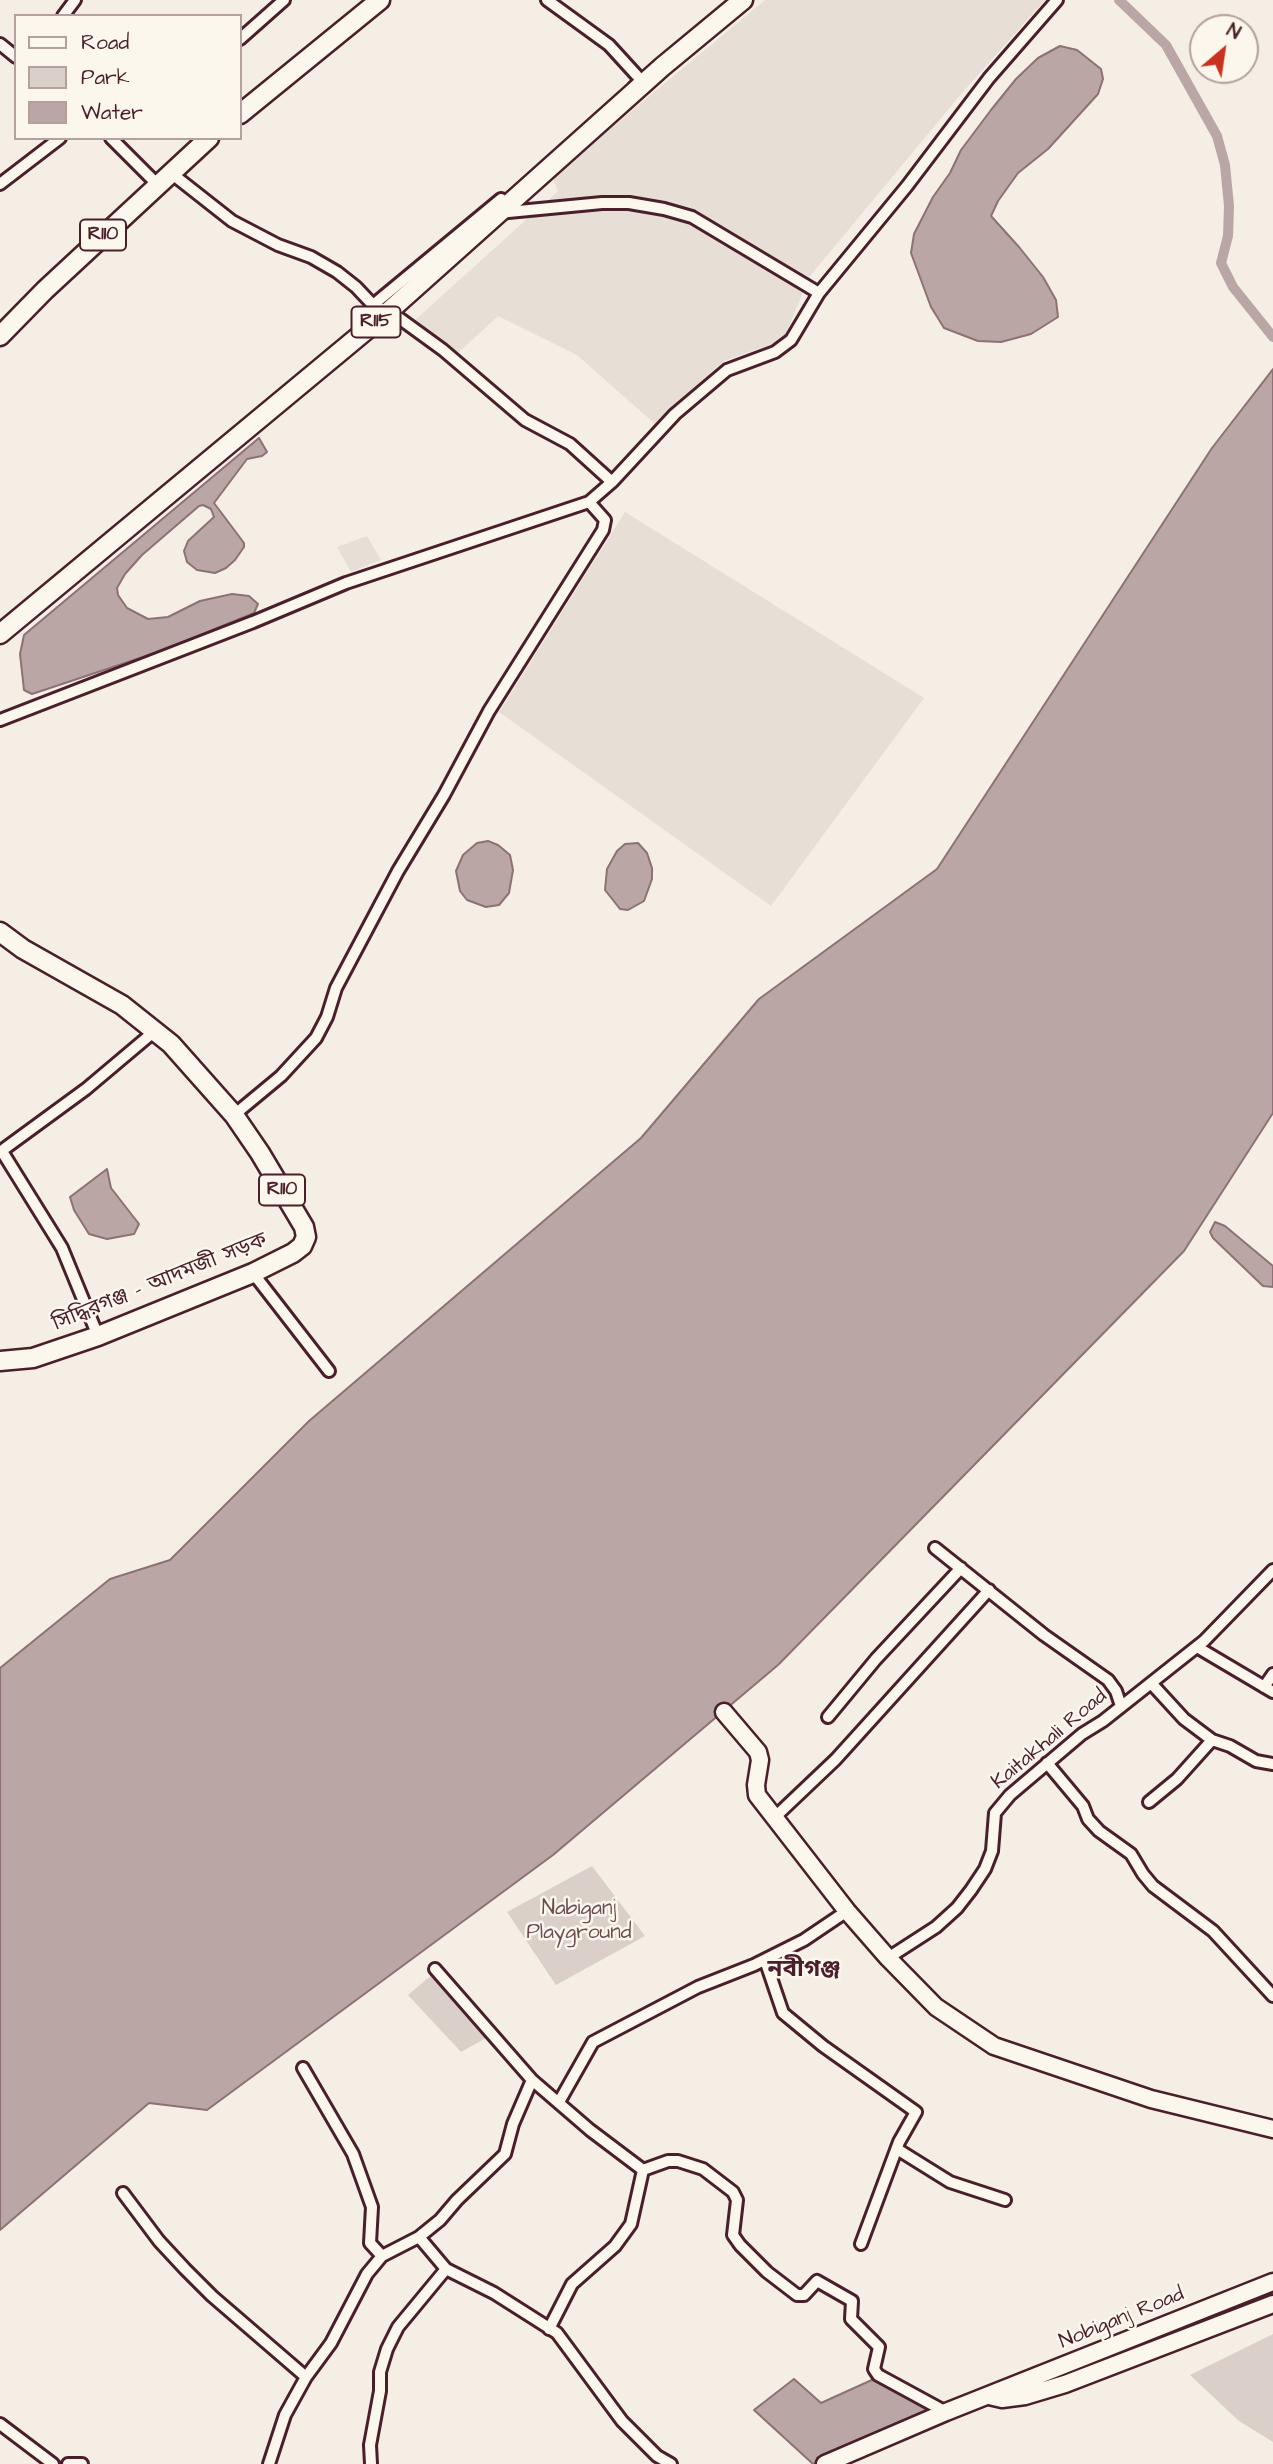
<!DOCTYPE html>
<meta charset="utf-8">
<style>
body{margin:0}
#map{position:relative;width:1273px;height:2464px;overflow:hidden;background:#f4eee4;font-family:"Architects Daughter",sans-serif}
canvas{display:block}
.legend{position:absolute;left:14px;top:14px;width:228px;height:126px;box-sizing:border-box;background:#fbf7ec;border:2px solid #b4a19f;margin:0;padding:9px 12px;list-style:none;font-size:21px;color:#4a1f2b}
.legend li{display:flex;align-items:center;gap:14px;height:35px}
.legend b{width:35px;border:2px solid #b4a19f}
.north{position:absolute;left:1189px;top:14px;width:70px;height:70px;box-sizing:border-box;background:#fbf7ec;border:2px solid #b4a19f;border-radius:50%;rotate:29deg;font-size:19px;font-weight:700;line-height:28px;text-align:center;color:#4a1f2b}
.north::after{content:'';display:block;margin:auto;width:24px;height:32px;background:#c8321e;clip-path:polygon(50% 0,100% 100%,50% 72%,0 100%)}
</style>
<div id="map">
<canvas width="1273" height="2464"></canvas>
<ul class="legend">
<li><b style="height:9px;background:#fbf7ec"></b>Road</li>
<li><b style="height:19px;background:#dbd0c9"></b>Park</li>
<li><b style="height:19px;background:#baa7a5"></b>Water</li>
</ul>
<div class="north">N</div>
</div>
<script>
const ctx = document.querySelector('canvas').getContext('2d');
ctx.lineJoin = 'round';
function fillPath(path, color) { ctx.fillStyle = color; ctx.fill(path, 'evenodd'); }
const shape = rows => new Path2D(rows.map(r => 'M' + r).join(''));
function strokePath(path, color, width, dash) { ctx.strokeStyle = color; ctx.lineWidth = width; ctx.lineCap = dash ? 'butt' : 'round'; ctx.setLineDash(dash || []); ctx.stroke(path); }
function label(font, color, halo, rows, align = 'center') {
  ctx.font = font + ' "Architects Daughter","Noto Sans Bengali",sans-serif'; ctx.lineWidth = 5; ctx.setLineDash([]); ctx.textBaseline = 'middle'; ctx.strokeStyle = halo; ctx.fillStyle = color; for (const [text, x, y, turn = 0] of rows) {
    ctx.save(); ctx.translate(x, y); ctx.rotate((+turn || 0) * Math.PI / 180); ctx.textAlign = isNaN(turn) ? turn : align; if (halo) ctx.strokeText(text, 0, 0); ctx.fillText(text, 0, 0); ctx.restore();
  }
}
fillPath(shape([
 [765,0,1045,0,962,93,810,276,783,340,724,361,655,424,577,355,498,316,457,354,414,321,558,191,552,177],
 [625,512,924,698,771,906,499,712],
 [367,536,381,560,351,572,337,547]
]), '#e7dfd6');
fillPath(shape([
 [592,1866,645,1936,556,1985,507,1912],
 [433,1974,486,2038,461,2052,408,1995],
 [1273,2334,1273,2442,1239,2421,1190,2375]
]), '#dbd0c9');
const water = shape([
 [1060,46,1077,50,1101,69,1103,79,1098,94,1048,149,1018,173,998,201,991,216,1019,247,1043,277,1056,300,1058,317,1031,334,1001,342,978,341,944,328,931,307,911,253,914,234,933,197,950,173,961,150,991,110,1016,79,1038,58,1060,46],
 [1273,369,1273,1113,1184,1251,778,1665,553,1855,207,2110,149,2103,0,2230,0,1668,110,1579,170,1560,309,1421,641,1138,759,999,937,869,1212,448,1273,369],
 [259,438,267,452,262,456,247,459,214,503,244,543,244,547,235,560,226,568,215,573,197,570,187,562,184,551,188,541,214,517,211,509,203,505,199,506,142,555,125,574,117,588,118,595,127,608,148,619,168,617,200,601,232,594,249,596,258,604,254,613,164,650,32,694,24,690,20,654,24,635,259,438],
 [488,841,498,845,510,855,513,870,509,893,499,905,486,907,467,900,460,891,456,871,463,855,477,843,488,841],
 [638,843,647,853,652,868,652,879,644,901,628,910,620,909,605,890,607,869,617,851,625,844,638,843],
 [107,1169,111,1188,139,1224,134,1234,107,1239,89,1234,74,1210,70,1197,107,1169],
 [1215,1222,1225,1226,1273,1266,1273,1287,1263,1286,1213,1238,1210,1232,1215,1222],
 [794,2379,821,2403,874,2379,937,2414,813,2464,754,2410,794,2379]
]);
fillPath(water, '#baa7a5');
strokePath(water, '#8d7174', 2);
strokePath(shape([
 [1119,0,1166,45,1217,136,1225,165,1229,206,1228,236,1221,263,1233,287,1273,337]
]), '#baa7a5', 10);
const street = shape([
 [547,0,609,45,640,79,639,83,634,87],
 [63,16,75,0],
 [240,39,284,0],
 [0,44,16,57],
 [111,138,158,185],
 [171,173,232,221,278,245,311,257,337,272,356,287,373,305,399,318,443,350,525,420,570,444,612,482,589,502],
 [0,184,60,138],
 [498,213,602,203,629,203,664,209,692,217,819,293],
 [373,305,501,199],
 [612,482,675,414,727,370,775,352,791,340,819,293,907,186,989,78,1057,0],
 [0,720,253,622,346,583,589,502,605,520,603,530,489,711,444,795,398,871,336,988,327,1017,316,1038,281,1076,234,1115],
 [253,1273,329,1371],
 [98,1336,62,1248,3,1153,4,1149,86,1089,156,1030],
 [935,1548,1044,1635,1108,1680,1116,1691,1121,1706],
 [1197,1647,1273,1692],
 [1151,1683,1184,1719,1212,1740,1230,1746,1256,1761,1273,1764],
 [1264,1687,1273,1674],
 [828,1717,876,1659,961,1568],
 [1047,1763,1083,1806,1088,1819,1099,1831,1131,1854,1143,1874,1153,1886,1213,1931,1273,1996],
 [1149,1802,1177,1779,1212,1740],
 [776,1816,836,1759,989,1590],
 [888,1958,936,1927,957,1908,971,1890,985,1869,992,1851,995,1813,1010,1795,1082,1734,1103,1721,1204,1641,1273,1570],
 [765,1960,783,2013,823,2046,916,2112,899,2142,861,2244],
 [435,1969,532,2080,590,2130,643,2170,668,2161,678,2161,703,2169,733,2192,737,2200,733,2235,740,2245,767,2272,797,2295,804,2295,817,2281,852,2301,851,2319,879,2347,874,2369,878,2375,946,2412],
 [559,2102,593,2042,698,1987,754,1965,804,1940,847,1911],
 [897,2149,950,2182,1005,2200],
 [123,2193,159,2241,185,2269,212,2296,306,2377],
 [419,2237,446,2269,494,2293,557,2333,622,2421,657,2456,671,2464],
 [382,2256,419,2237,440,2220,457,2200,505,2154,513,2124,532,2080],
 [549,2329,572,2284,615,2246,631,2224,643,2170],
 [0,2424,53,2464],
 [68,2464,82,2464],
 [269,2464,285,2415,306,2377,331,2343,367,2274,382,2256,370,2243,372,2207,353,2154,303,2068],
 [371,2464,370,2445,380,2391,380,2372,387,2349,398,2327,446,2269]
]);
const secondary = shape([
 [724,1712,758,1752,760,1760,756,1785,757,1795,847,1911,888,1958,936,2007,994,2046,1151,2099,1273,2129],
 [989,2396,1002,2399,1025,2396,1065,2384,1273,2304],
 [825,2464,946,2412,1273,2282]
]);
const primary = shape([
 [240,114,380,0],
 [0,336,45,290,209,138],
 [0,634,388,312,662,67,743,0],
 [0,932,23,949,122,1005,171,1044,234,1115,260,1153,304,1227,306,1237,302,1246,293,1253,253,1273,98,1336,33,1358,0,1361]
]);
strokePath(street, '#4a1f2b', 16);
strokePath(secondary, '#4a1f2b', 21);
strokePath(primary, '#4a1f2b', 23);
strokePath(street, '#fbf7ec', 10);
strokePath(secondary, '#fbf7ec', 16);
strokePath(primary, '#fbf7ec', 18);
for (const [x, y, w] of [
 [103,235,46],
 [376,322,49],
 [282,1190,46]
]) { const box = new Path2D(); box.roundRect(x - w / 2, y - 15.5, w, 31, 5); ctx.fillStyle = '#fbf7ec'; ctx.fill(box); strokePath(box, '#4a1f2b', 2); }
label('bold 19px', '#4a1f2b', null, [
 ["R110",103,235],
 ["R115",376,322],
 ["R110",282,1190]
]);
label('21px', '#4a1f2b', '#fbf7ec', [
 ["সিদ্ধিরগঞ্জ - আদমজী সড়ক",160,1283,-22],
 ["Kaitakhali Road",1050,1740,-40],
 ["Nobiganj Road",1122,2319,-22]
]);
label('21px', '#6e4b52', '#fbf7ec', [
 ["Nabiganj",579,1910],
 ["Playground",579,1934]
]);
label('bold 24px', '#4a1f2b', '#fbf7ec', [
 ["নবীগঞ্জ",804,1971]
]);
</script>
